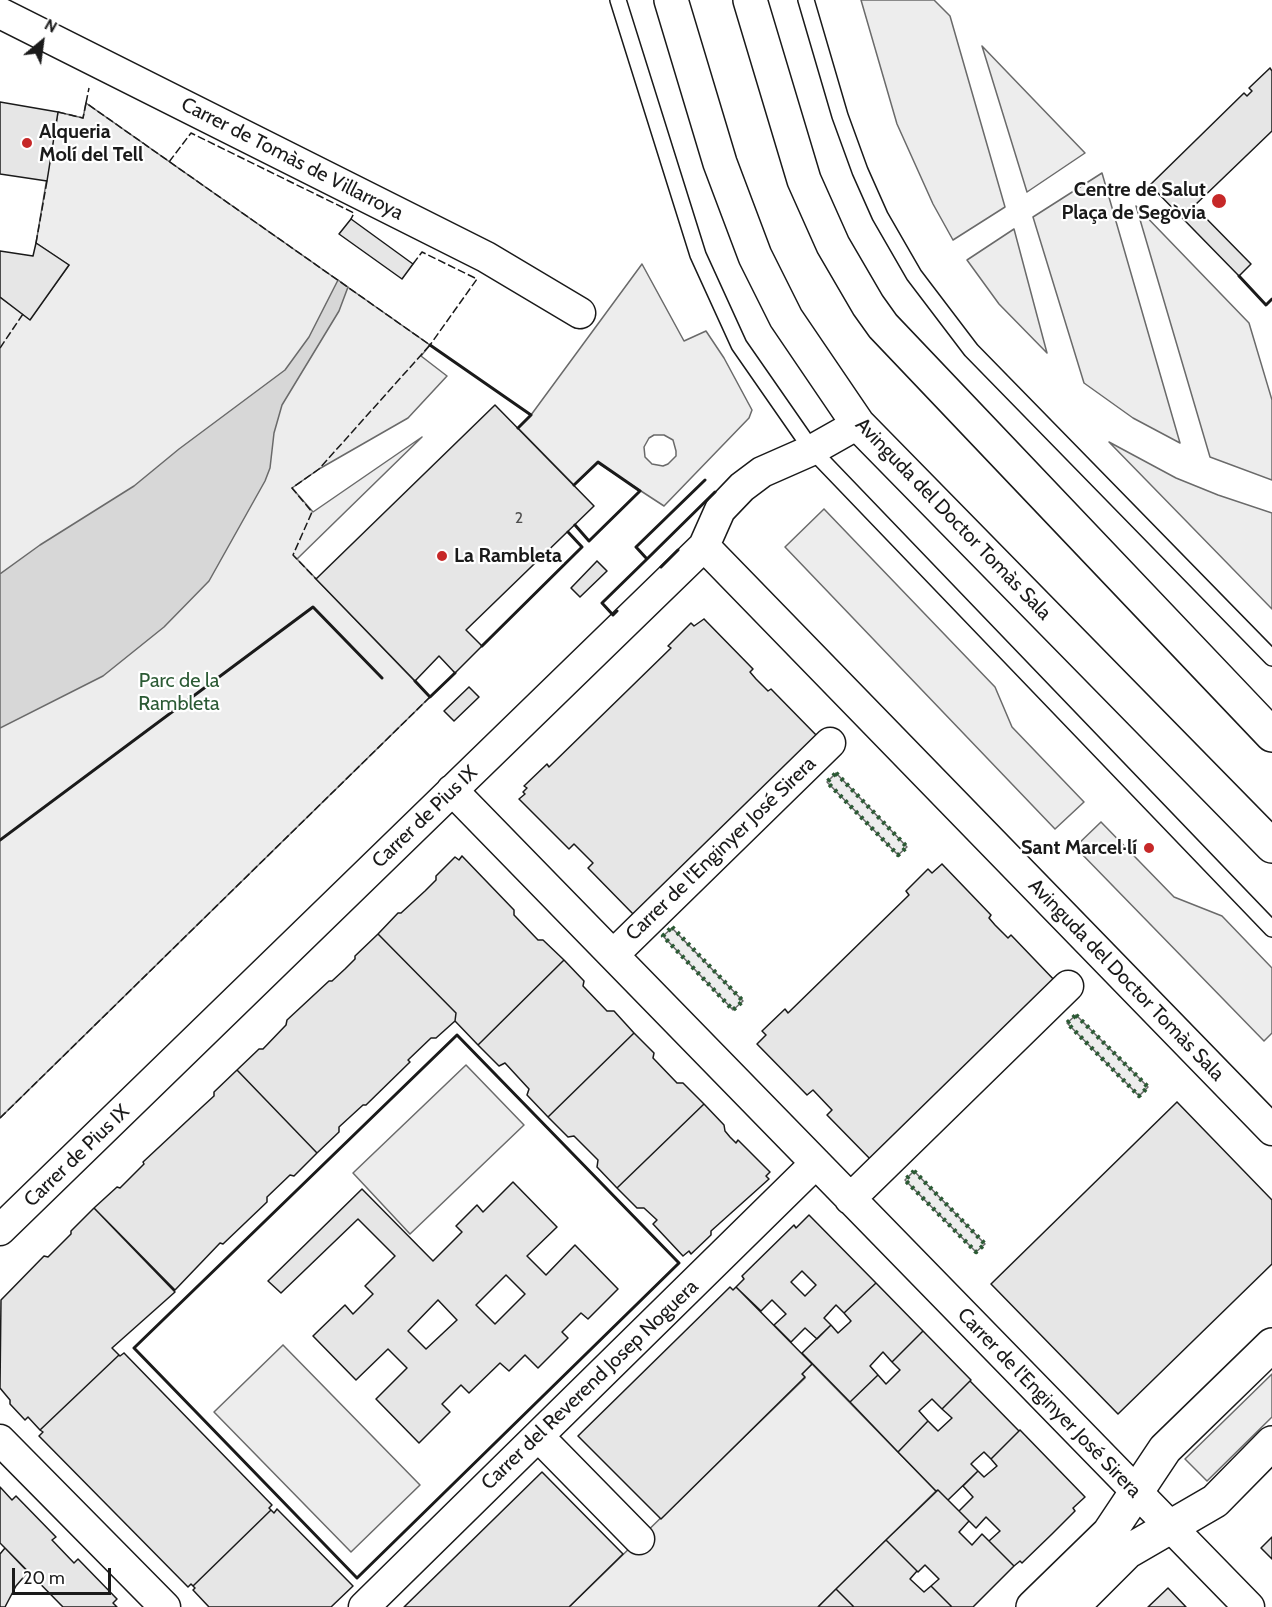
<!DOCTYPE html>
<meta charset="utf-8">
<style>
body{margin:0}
#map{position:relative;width:1272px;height:1607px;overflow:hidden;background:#fff;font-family:Cabin,sans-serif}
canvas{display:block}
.north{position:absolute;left:12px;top:12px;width:60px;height:60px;-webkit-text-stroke:4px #fff;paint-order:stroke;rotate:29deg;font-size:16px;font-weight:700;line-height:24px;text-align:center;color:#1a1a1a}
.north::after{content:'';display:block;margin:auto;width:21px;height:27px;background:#1a1a1a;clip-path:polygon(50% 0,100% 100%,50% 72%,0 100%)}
.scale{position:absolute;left:12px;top:1568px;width:99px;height:27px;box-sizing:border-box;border:3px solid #1a1a1a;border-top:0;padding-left:8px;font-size:18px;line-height:21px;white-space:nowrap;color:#1a1a1a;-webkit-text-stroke:4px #fff;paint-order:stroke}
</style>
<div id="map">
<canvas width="1272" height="1607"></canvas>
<div class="north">N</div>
<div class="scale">20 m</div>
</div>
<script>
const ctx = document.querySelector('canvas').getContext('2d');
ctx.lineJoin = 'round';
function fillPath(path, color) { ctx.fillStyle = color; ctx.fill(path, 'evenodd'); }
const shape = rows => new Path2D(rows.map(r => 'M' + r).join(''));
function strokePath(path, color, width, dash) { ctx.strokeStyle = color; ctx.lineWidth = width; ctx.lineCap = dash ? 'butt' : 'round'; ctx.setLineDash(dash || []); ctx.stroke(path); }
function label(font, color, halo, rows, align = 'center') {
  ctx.font = font + ' Cabin,sans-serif'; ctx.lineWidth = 4.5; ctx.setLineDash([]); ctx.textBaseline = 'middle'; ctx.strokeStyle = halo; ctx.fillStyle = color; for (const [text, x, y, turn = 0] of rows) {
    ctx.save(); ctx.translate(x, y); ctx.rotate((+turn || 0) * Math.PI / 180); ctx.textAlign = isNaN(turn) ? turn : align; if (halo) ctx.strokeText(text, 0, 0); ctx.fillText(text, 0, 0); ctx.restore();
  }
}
const built = shape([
 [861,0,934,0,950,16,1005,207,953,240,933,204,897,124,861,0],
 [982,46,1085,153,1027,192,982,46],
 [86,103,430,345,421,356,447,376,408,418,319,469,292,488,313,512,422,437,297,559,430,697,0,1118,0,297,30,319,69,265,36,243,58,112,83,118,86,103],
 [1102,173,1180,443,1133,418,1084,383,1033,217,1102,173],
 [1136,206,1249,323,1272,400,1272,480,1210,457,1136,206],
 [1014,229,1047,353,999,304,967,260,1014,229],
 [642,264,684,341,706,331,724,358,752,410,749,418,664,506,598,463,574,485,518,428,531,415,642,264],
 [654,435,664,435,673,440,676,451,676,456,668,464,663,466,652,464,645,457,644,447,649,438,654,435],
 [1109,442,1176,478,1218,495,1272,513,1272,609,1109,442],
 [824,509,995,687,1012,727,1084,802,1055,829,785,547,824,509],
 [836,773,907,847,898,855,827,782,836,773],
 [1101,822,1174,897,1222,916,1272,968,1272,1033,1264,1041,1075,847,1101,822],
 [672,928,743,1001,733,1010,663,936,672,928],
 [1076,1015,1148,1087,1139,1096,1067,1023,1076,1015],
 [466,1065,524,1125,410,1234,353,1173,466,1065],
 [914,1171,985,1244,976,1252,905,1180,914,1171],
 [283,1345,420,1485,351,1552,214,1412,283,1345],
 [812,1364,936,1491,818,1607,569,1607,805,1378,802,1374,812,1364],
 [1272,1374,1272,1417,1207,1481,1185,1459,1272,1374]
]);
fillPath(built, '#ededed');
strokePath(built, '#6a6a6a', 1.5);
const water = shape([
 [338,280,348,287,339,311,282,405,274,433,270,468,265,481,209,581,164,627,103,676,0,728,0,574,40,545,134,486,179,449,285,370,309,337,338,280]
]);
fillPath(water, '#d7d7d7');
strokePath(water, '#6a6a6a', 1.5);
const building = shape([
 [1270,68,1272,71,1272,131,1194,206,1251,264,1239,276,1150,185,1244,93,1247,96,1252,91,1249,88,1270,68],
 [0,102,58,112,47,181,0,174,0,102],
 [351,219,413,264,402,279,339,234,351,219],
 [36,243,69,265,30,320,0,297,0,251,33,256,36,243],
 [495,405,594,506,466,630,482,646,455,673,439,656,415,681,316,579,495,405],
 [597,561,607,571,580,597,571,588,597,561],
 [704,619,753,669,750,672,756,679,768,691,771,689,819,738,636,917,588,868,593,863,574,844,569,849,519,799,525,794,523,792,527,788,524,786,547,764,549,767,671,648,668,646,691,623,694,626,704,619],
 [469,687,479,697,454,721,444,711,469,687],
 [462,856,514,910,514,915,538,940,543,940,564,960,478,1045,455,1021,456,1013,378,934,398,913,401,913,425,891,436,880,436,876,455,857,459,860,462,856],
 [942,864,991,915,989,918,995,925,1008,938,1011,935,1058,984,874,1163,827,1115,832,1110,813,1090,807,1095,757,1044,766,1035,762,1031,785,1009,788,1013,909,895,906,891,928,869,932,873,942,864],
 [378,934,456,1013,455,1021,436,1038,431,1038,408,1060,410,1062,366,1105,363,1105,339,1127,339,1132,317,1153,237,1070,259,1049,263,1049,286,1025,287,1020,329,981,332,981,345,969,355,959,355,956,378,934],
 [564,960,584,981,583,986,607,1011,614,1011,634,1033,548,1117,527,1095,529,1089,505,1063,499,1066,478,1045,564,960],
 [634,1033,654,1053,653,1058,677,1083,683,1083,704,1104,617,1188,597,1167,598,1160,574,1136,568,1137,548,1117,634,1033],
 [237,1070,317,1153,294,1176,290,1175,267,1197,267,1202,223,1244,220,1243,175,1290,94,1208,117,1187,120,1188,144,1164,143,1162,202,1107,214,1096,214,1092,237,1070],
 [1177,1102,1272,1200,1272,1264,1118,1414,991,1284,1177,1102],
 [704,1104,724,1125,725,1131,730,1137,736,1143,738,1140,770,1172,766,1176,769,1179,711,1231,711,1235,691,1254,689,1251,683,1256,653,1224,657,1220,644,1208,637,1208,617,1188,704,1104],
 [513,1182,557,1227,527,1256,546,1275,575,1245,618,1289,588,1319,581,1313,562,1332,568,1338,538,1368,525,1355,509,1371,500,1363,469,1393,461,1385,442,1404,450,1412,419,1443,376,1399,407,1368,388,1349,356,1380,313,1336,345,1305,353,1314,373,1294,365,1286,395,1256,358,1219,281,1293,268,1281,362,1189,433,1261,462,1232,456,1226,477,1205,483,1212,513,1182],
 [506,1275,525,1294,495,1324,476,1305,506,1275],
 [438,1300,457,1320,426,1349,408,1331,438,1300],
 [94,1208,175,1292,112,1348,119,1355,40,1430,28,1417,25,1420,10,1404,10,1400,0,1388,1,1300,44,1256,48,1257,71,1234,71,1231,94,1208],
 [809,1215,876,1283,844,1313,836,1305,824,1318,831,1325,817,1339,805,1328,791,1342,774,1325,786,1314,772,1300,761,1311,736,1287,744,1279,742,1276,794,1225,796,1228,809,1215],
 [802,1271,816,1285,805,1296,791,1282,802,1271],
 [876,1283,923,1331,892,1362,883,1352,870,1366,878,1375,850,1402,802,1353,831,1325,838,1333,849,1323,851,1321,844,1313,876,1283],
 [730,1287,733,1290,736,1287,812,1364,802,1374,805,1377,661,1519,578,1436,730,1287],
 [923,1331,971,1380,942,1409,932,1399,919,1411,928,1421,898,1452,850,1402,878,1375,886,1384,900,1370,892,1362,923,1331],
 [124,1353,272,1505,269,1508,271,1510,193,1586,191,1584,188,1587,39,1436,43,1432,40,1430,119,1355,120,1356,124,1353],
 [970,1381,1019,1431,991,1459,984,1452,974,1461,971,1464,978,1471,948,1500,938,1490,936,1491,898,1452,928,1421,938,1431,952,1418,942,1409,970,1381],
 [1020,1430,1085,1497,1073,1508,1075,1511,1052,1534,1022,1563,1020,1561,1014,1566,989,1541,1000,1531,986,1517,976,1528,959,1511,973,1497,963,1486,978,1471,984,1477,997,1466,991,1459,1020,1430],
 [542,1472,623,1554,569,1607,404,1607,542,1472],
 [0,1487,12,1500,16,1496,56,1537,52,1540,74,1563,78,1559,117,1599,113,1603,117,1607,63,1607,5,1548,0,1543,0,1487],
 [938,1490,969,1521,959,1532,972,1545,982,1534,1014,1566,973,1607,952,1607,931,1586,939,1579,925,1565,918,1572,886,1540,938,1490],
 [277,1509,353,1586,331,1607,209,1607,193,1590,195,1588,193,1586,271,1510,274,1513,277,1509],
 [1272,1537,1272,1559,1261,1548,1272,1537],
 [886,1540,917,1571,910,1579,924,1592,931,1586,952,1607,854,1607,836,1589,886,1540],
 [5,1548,28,1572,16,1586,5,1607,0,1607,0,1554,5,1548],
 [1168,1588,1186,1607,1148,1607,1168,1588],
 [836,1589,854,1607,818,1607,836,1589]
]);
fillPath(building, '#e6e6e6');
strokePath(building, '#1a1a1a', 1.5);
const lane = shape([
 [618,0,698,255,739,345,812,450,1272,929],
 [806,0,840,116,860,171,880,216,914,275,971,350,1272,658]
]);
const street = shape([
 [0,13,486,257,580,313],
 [704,546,1272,1130],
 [452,790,1249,1607],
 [613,955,830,743],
 [850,1199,1068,986],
 [0,1230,704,546,720,510,742,487,762,472,812,450,858,424],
 [538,1436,639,1539],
 [0,1440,165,1607],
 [364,1607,816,1163]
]);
const secondary = shape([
 [1033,1607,1109,1533,1165,1449,1272,1345],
 [1072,1607,1127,1552,1215,1501,1272,1443]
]);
const primary = shape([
 [671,0,720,163,755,256,786,318,858,424,1272,846],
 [750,0,804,180,833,245,868,305,883,326,1272,735]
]);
strokePath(lane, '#1a1a1a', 18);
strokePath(street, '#1a1a1a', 33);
strokePath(secondary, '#1a1a1a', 36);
strokePath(primary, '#1a1a1a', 36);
strokePath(lane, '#fff', 15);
strokePath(street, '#fff', 30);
strokePath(secondary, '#fff', 33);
strokePath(primary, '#fff', 33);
strokePath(shape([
 [836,773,907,847,898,855,827,782,836,773],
 [672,927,743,1001,733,1010,663,936,672,927],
 [1076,1015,1148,1087,1139,1096,1067,1023,1076,1015],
 [914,1171,985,1244,976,1252,905,1180,914,1171]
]), '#2b5a34', 4.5, [3, 4.5]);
strokePath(shape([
 [86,103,89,88],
 [58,112,83,118,86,103,430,345,319,469,292,488,312,512,293,555,316,579],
 [169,162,191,133,354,213,351,219],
 [36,243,47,181],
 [413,264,422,252,477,279,430,345],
 [0,348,23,314],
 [0,1118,430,697]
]), '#1a1a1a', 1.5, [8, 3]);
strokePath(shape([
 [1239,276,1266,305,1272,299],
 [430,345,531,415,518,428],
 [705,480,636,547,647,559,715,492],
 [574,485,598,462,640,491,589,541,575,525],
 [661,567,678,550],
 [617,611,613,615,602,603,647,559],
 [482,646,582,547,568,532],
 [415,681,430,697,455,673],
 [0,840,313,607,382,678],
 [457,1035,679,1263,357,1578,134,1348,457,1035]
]), '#1a1a1a', 3);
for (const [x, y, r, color] of [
 [27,143,6,"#c62828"],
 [1219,201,8,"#c62828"],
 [442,556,6,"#c62828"],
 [1149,848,6,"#c62828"]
]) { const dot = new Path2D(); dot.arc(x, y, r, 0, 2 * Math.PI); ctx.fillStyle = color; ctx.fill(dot); strokePath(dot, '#fff', 2); }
label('16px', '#4d4d4d', null, [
 ["2",519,518]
]);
label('bold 20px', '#1a1a1a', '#fff', [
 ["Alqueria",39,132],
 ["Molí del Tell",39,155],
 ["Centre de Salut",1206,190,"right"],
 ["Plaça de Segòvia",1206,213,"right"],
 ["La Rambleta",454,556],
 ["Sant Marcel·lí",1137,848,"right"]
], 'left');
label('20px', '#1a1a1a', '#fff', [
 ["Carrer de Tomàs de Villarroya",292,159,27],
 ["Avinguda del Doctor Tomàs Sala",953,519,46],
 ["Carrer de Pius IX",425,817,-44],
 ["Carrer de l'Enginyer José Sirera",721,849,-44],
 ["Avinguda del Doctor Tomàs Sala",1126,980,46],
 ["Carrer de Pius IX",77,1156,-44],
 ["Carrer del Reverend Josep Noguera",590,1385,-44],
 ["Carrer de l'Enginyer José Sirera",1049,1403,46]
]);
label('20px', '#2b5a34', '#fff', [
 ["Parc de la",179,681],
 ["Rambleta",179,704]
]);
</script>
